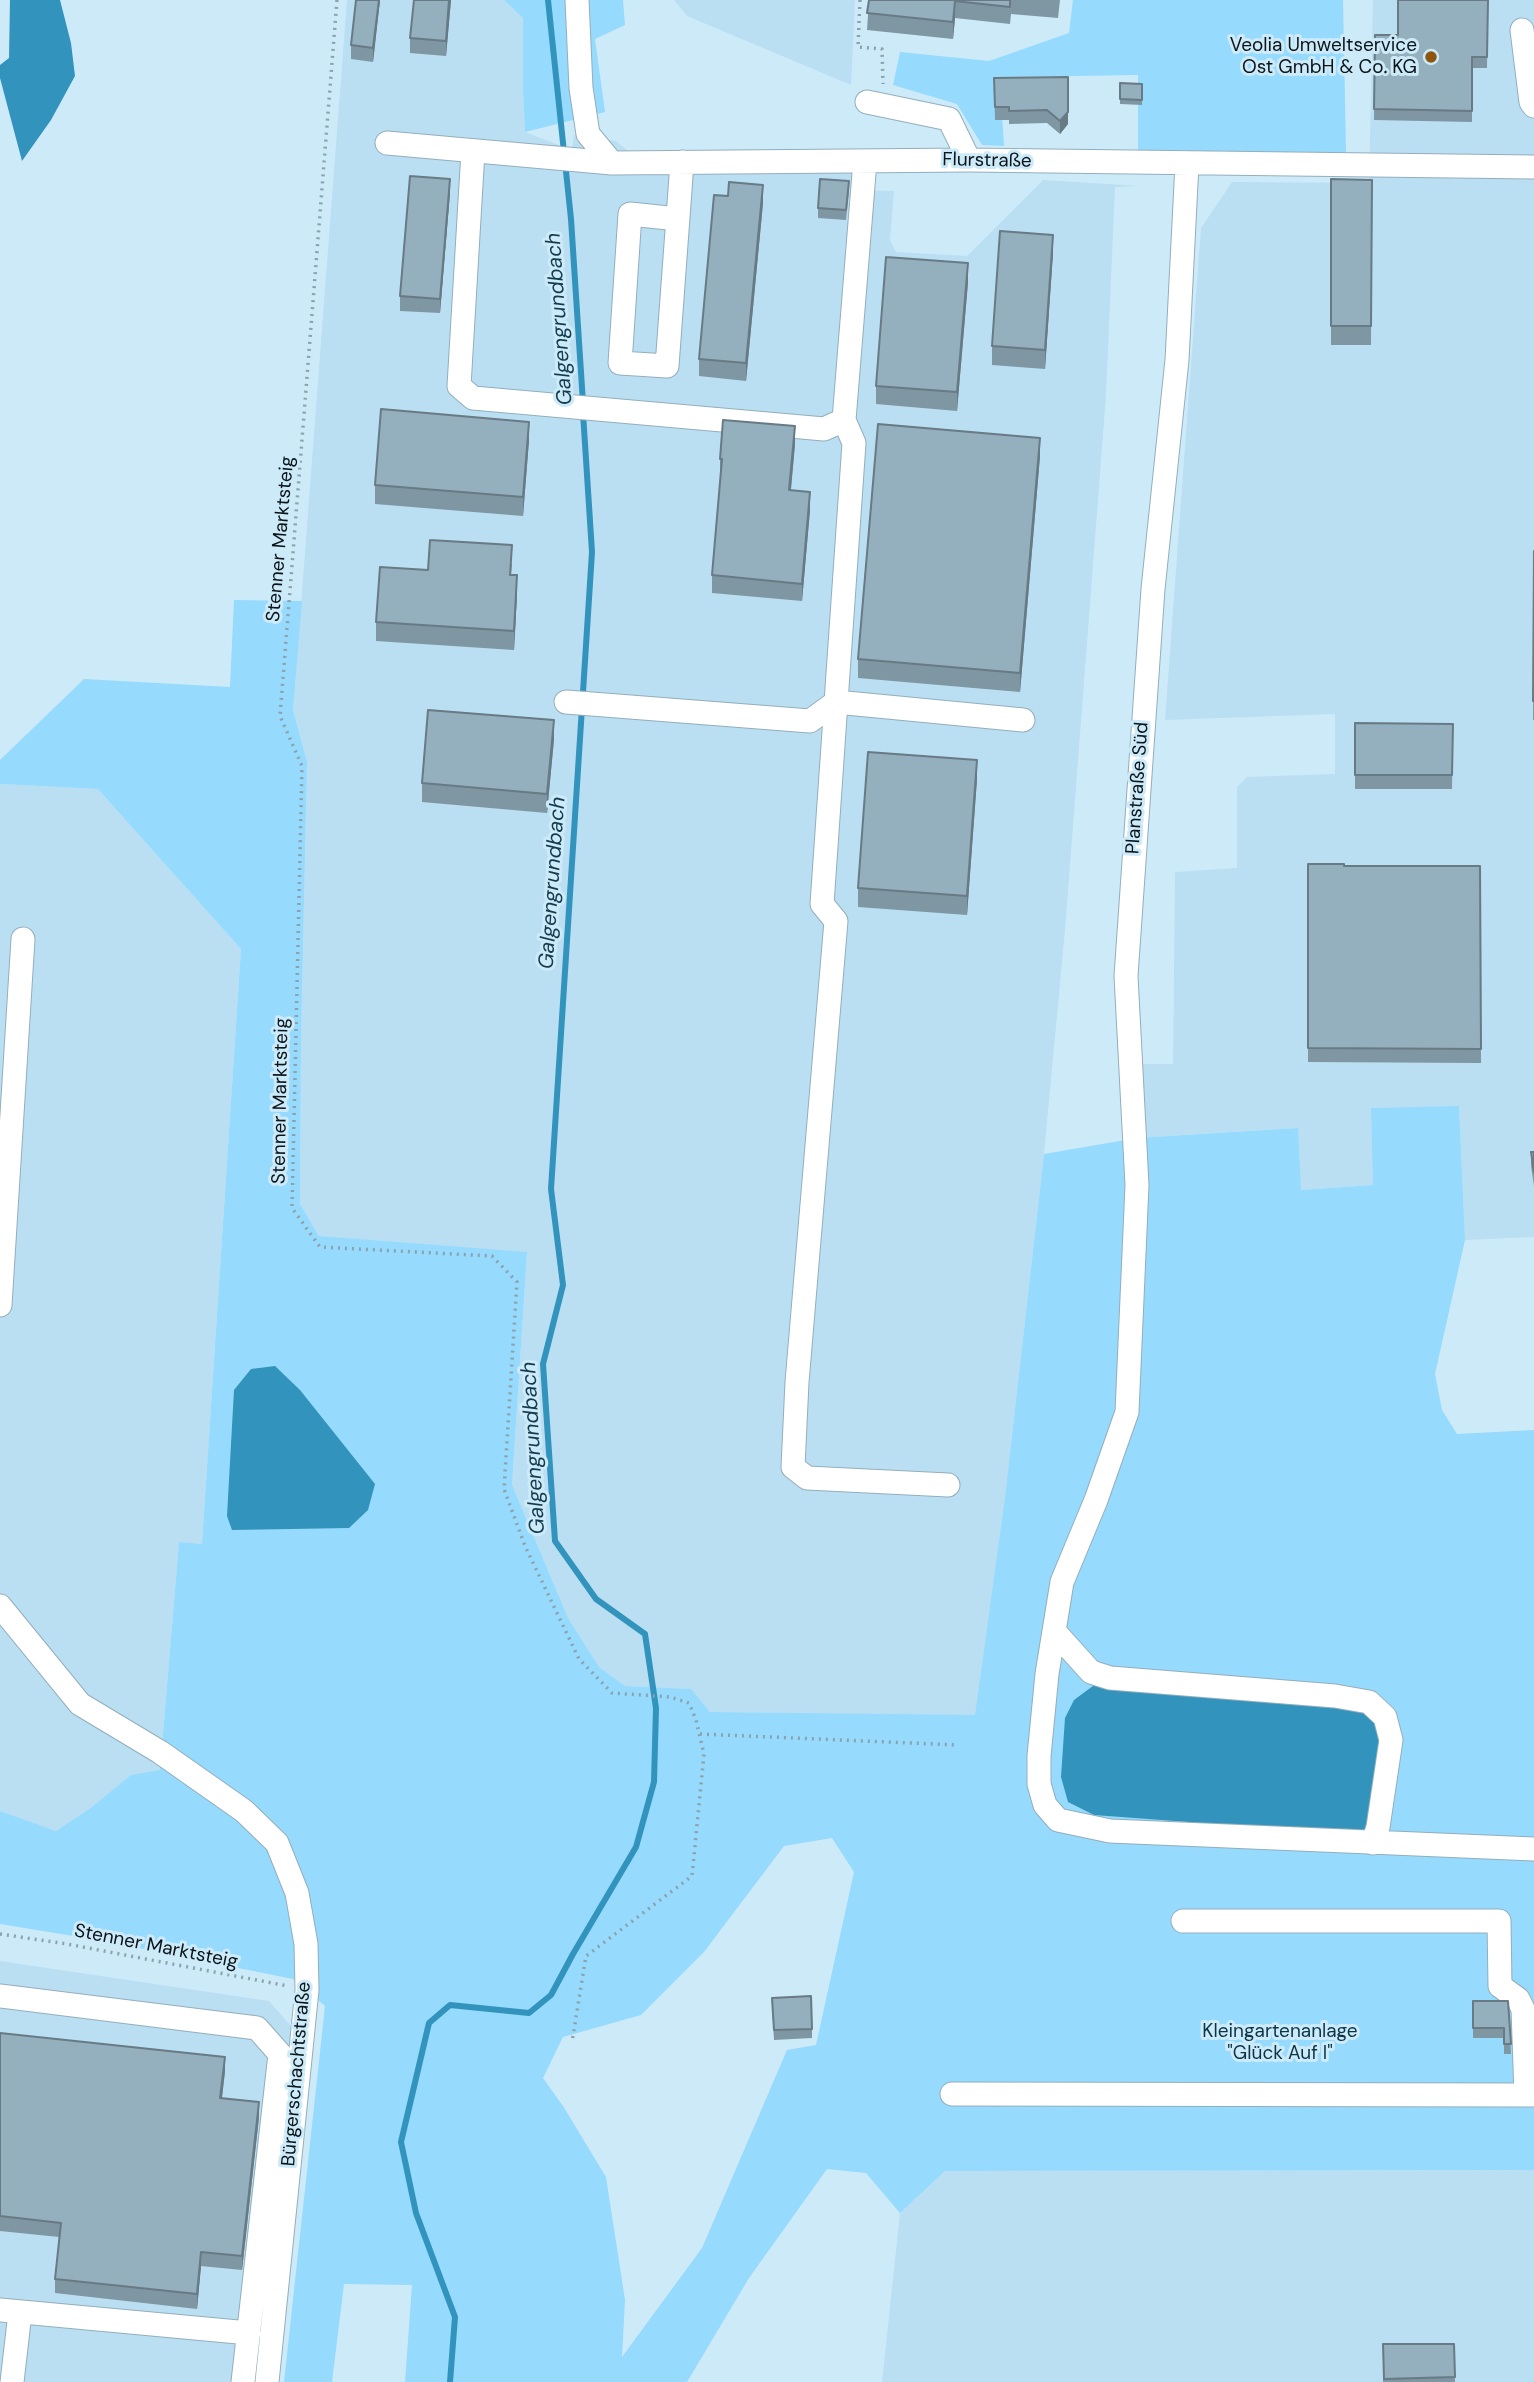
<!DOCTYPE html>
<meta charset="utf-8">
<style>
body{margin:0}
canvas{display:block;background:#cdeaf9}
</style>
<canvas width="1534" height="2382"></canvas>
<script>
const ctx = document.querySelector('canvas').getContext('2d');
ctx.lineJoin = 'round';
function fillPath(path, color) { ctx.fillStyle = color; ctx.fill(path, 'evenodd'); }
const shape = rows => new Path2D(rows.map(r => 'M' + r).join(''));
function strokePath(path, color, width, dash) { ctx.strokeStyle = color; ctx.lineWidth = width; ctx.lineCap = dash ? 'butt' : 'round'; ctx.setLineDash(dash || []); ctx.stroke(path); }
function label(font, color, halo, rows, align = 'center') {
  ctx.font = font + ' "DM Sans",sans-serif'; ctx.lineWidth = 6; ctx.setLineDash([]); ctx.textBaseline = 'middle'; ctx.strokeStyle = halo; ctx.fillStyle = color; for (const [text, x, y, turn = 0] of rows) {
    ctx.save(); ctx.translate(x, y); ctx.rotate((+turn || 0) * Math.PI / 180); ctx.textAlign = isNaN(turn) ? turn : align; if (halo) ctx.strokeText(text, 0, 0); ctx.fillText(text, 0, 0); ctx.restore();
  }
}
fillPath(shape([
 [347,0,504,0,523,18,523,89,525,132,572,150,574,135,616,141,632,154,853,153,854,190,894,191,890,240,896,252,967,256,1043,180,1140,186,1115,187,1106,395,1065,930,1044,1154,1005,1497,975,1716,710,1712,690,1689,625,1686,599,1667,568,1618,512,1485,527,1253,319,1236,300,1204,301,1040,307,762,293,710],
 [674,0,855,0,851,85,687,16],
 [1373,0,1534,0,1534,1237,1465,1240,1459,1107,1371,1108,1374,1185,1300,1190,1297,1128,1137,1138,1142,1064,1173,1064,1175,872,1237,868,1237,787,1247,777,1335,774,1335,714,1165,720,1201,228,1232,182,1369,183],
 [0,784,98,789,241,949,202,1544,179,1542,160,1770,131,1776,92,1807,56,1831,0,1811],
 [0,1961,269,2001,291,2026,255,2382,0,2382],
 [1534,2170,1534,2382,882,2382,900,2213,945,2171]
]), '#badff2');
fillPath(shape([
 [504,0,623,0,625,25,595,39,605,112,525,132,523,89,523,18],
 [1073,0,1343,0,1346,153,1138,150,1138,75,1009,77,1000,85,1004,146,982,145,957,104,893,85,900,52,989,61,1069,33],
 [234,600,302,601,293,710,307,762,301,1040,300,1204,319,1236,527,1252,512,1485,568,1618,599,1667,625,1686,691,1689,710,1712,975,1715,1005,1497,1044,1154,1137,1138,1298,1128,1301,1190,1373,1185,1371,1108,1459,1106,1465,1240,1435,1374,1442,1410,1457,1434,1534,1430,1534,2170,945,2171,900,2213,866,2173,827,2169,749,2278,687,2382,405,2382,412,2285,344,2284,332,2382,284,2382,325,2006,293,1979,104,1941,0,1924,0,1811,56,1831,92,1807,131,1775,160,1770,179,1542,202,1544,241,949,98,789,0,784,0,760,84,679,230,687],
 [832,1838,854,1872,816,2045,787,2050,702,2248,622,2357,625,2300,606,2177,563,2106,543,2078,563,2037,641,2015,704,1952,784,1846]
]), '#96dafd');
fillPath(shape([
 [10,0,60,0,71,43,75,76,51,120,22,161,0,78,0,65,9,58],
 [275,1366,300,1390,375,1484,368,1510,349,1528,232,1530,227,1516,234,1390,251,1369],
 [1097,1683,1346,1704,1372,1714,1382,1736,1368,1829,1350,1834,1094,1815,1068,1802,1061,1777,1065,1718,1074,1700]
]), '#3293bd');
strokePath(shape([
 [548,0,571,219,583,403],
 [450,2382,455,2317,416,2213,401,2142,429,2023,450,2005,529,2013,551,1995,573,1954,636,1847,654,1782,656,1708,645,1634,596,1599,555,1541,543,1364,563,1285,551,1189,592,552,583,413]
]), '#3293bd', 6);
const minor = shape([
 [577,0,581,88,588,134,612,163,969,160,1534,167],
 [1522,30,1531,102,1534,106],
 [867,102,949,119,969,160],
 [387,143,612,163],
 [473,151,459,386,473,398,824,429,844,420],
 [865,161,844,420,854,443,822,904,836,921,797,1382,793,1467,807,1478,948,1485],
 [1187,164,1177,360,1153,589,1126,976,1137,1185,1127,1412,1096,1500,1062,1582,1047,1674,1039,1756,1039,1784,1045,1805,1058,1820,1110,1831,1534,1849],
 [678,219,630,214,620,363,667,366,680,190,682,162],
 [566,702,810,721,836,702,1023,720],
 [0,1305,23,939],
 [0,1606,80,1704,160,1752,244,1811,277,1843,297,1893,306,1944,307,1990,267,2382],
 [1054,1631,1091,1672,1110,1678,1335,1696,1369,1702,1385,1717,1391,1740,1378,1827,1373,1843],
 [1183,1921,1499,1921,1500,1986,1518,1999,1523,2009,1526,2095],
 [0,1996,257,2028,280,2054,243,2382],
 [952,2094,1534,2095],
 [0,2310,249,2333],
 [12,2382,20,2313]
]);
strokePath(minor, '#93aebc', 25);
strokePath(shape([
 [337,0,280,716,302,766,292,1208,320,1247,492,1256,517,1282,504,1489,525,1546,579,1659,612,1693,670,1697,689,1703,696,1720,704,1754,692,1876,586,1956,572,2042],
 [860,0,858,47,882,49,883,84],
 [700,1734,958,1745],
 [0,1934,67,1944,288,1986]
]), '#8ba2ad', 3.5, [2, 5]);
strokePath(minor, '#fff', 23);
fillPath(shape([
 [380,0,373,62,351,59,351,45],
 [414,0,451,0,446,56,410,53,410,38],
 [869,0,1060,0,1058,18,1011,14,1010,24,955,18,953,39,867,30],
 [1488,0,1487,68,1472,68,1472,122,1374,120,1375,35,1398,35],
 [1068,77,1068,124,1060,134,1047,123,1009,124,1009,120,995,120,994,78],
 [1120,83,1142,84,1142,105,1120,104],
 [1331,179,1372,180,1371,345,1331,345],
 [849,191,846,220,818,218,818,208],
 [450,193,440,313,400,311,400,296],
 [763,203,746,381,699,376,699,359],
 [1053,253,1045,369,992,365,992,346],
 [968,282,957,411,876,404,876,386],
 [529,440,523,516,375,504,375,485],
 [795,444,791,490,810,510,802,601,712,593,712,575,721,476,720,476,720,459],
 [1040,456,1020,692,858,678,858,659],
 [1534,551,1534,720,1533,720],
 [512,564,511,575,517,594,514,650,376,641,376,622,428,570],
 [1355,723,1453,724,1452,789,1355,789],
 [554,739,547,813,422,802,422,783],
 [977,779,967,915,858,907,858,888],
 [1308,864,1344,866,1480,866,1481,1063,1308,1062],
 [1531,1152,1534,1152,1534,1186,1531,1166],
 [1473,2001,1508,2001,1511,2054,1504,2054,1504,2038,1473,2038],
 [772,2007,812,2029,812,2038,774,2040],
 [0,2033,225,2071,222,2098,259,2117,242,2270,201,2266,197,2309,55,2293,55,2279,59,2237,0,2231],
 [1383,2344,1454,2344,1455,2382,1383,2382]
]), '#7f96a3');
fillPath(shape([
 [379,0,380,0,373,62,373,48],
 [449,0,451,0,446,56,446,41],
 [955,1,955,18,953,39,953,22],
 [1068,112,1068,124,1060,134,1060,121],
 [450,179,450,193,440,313,440,299],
 [763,185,763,203,746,381,746,363],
 [1053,235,1053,253,1045,369,1045,350],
 [968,263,968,282,957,411,957,392],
 [529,422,529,440,523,516,523,497],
 [795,426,795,444,789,508,789,490],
 [1040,438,1040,456,1020,692,1020,673],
 [810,492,810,510,802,601,802,584],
 [517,575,517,594,514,650,514,631],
 [554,720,554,739,547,813,547,794],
 [977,760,977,779,967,915,967,896],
 [225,2057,225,2071,220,2113,220,2098],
 [259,2102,259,2117,242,2270,242,2256],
 [201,2252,201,2266,197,2309,197,2294]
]), '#687a84');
const building = shape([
 [356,0,379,0,373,48,351,45,356,0],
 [414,0,449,0,446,41,410,38,414,0],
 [869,0,1010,0,1010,7,955,1,953,22,867,13,869,0],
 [1398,0,1488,0,1487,57,1472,57,1472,111,1374,109,1375,35,1398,35,1398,0],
 [1068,77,1068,112,1060,121,1047,110,1009,111,1009,107,995,107,994,78,1068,77],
 [1120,83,1142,84,1142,100,1120,99,1120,83],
 [410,176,450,179,440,299,400,296,410,176],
 [820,179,849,181,846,210,818,208,820,179],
 [1331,179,1372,180,1371,326,1331,326,1331,179],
 [729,182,763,185,746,363,699,359,714,195,728,196,729,182],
 [1000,231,1053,235,1045,350,992,346,1000,231],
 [886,257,968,263,957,392,876,386,886,257],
 [381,409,529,422,523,497,375,485,381,409],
 [723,420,795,426,789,490,810,492,802,584,712,575,722,459,720,459,723,420],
 [878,424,1040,438,1020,673,858,659,878,424],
 [430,540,512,545,510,575,517,575,514,631,376,622,380,567,428,570,430,540],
 [1534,551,1534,701,1533,701,1534,551],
 [428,710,554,720,547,794,422,783,428,710],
 [1355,723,1453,724,1452,775,1355,775,1355,723],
 [868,752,977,760,967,896,858,888,868,752],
 [1308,864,1344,864,1344,866,1480,866,1481,1049,1308,1048,1308,864],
 [1531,1152,1534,1152,1534,1172,1531,1152],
 [811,1996,812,2029,774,2030,772,1998,811,1996],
 [1473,2001,1508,2001,1511,2044,1504,2044,1504,2028,1473,2028,1473,2001],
 [0,2033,225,2057,220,2098,259,2102,242,2256,201,2252,197,2294,55,2279,61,2223,0,2216,0,2033],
 [1383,2344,1454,2344,1455,2377,1384,2379,1383,2344]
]);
fillPath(building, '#94afbd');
strokePath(building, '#687a84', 2);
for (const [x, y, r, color] of [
 [1431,57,7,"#8e550e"]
]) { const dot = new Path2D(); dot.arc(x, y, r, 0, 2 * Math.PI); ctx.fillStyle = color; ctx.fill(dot); strokePath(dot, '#cdeaf9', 2.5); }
label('19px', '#0b151a', '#cdeaf9', [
 ["Veolia Umweltservice",1417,46],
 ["Ost GmbH & Co. KG",1417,68]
], 'right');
label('19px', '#0b151a', '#cdeaf9', [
 ["Flurstraße",987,161,1],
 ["Stenner Marktsteig",281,539,-85],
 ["Planstraße Süd",1138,788,-86],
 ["Stenner Marktsteig",281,1101,-89],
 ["Stenner Marktsteig",156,1947,11],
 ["Bürgerschachtstraße",297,2074,-85]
]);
label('19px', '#0a3547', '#cdeaf9', [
 ["Kleingartenanlage",1280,2032],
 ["\"Glück Auf I\"",1280,2054]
]);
label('italic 21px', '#133c4e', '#cdeaf9', [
 ["Galgengrundbach",560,319,-94],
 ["Galgengrundbach",553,883,-86],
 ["Galgengrundbach",534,1448,-93]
]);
</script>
